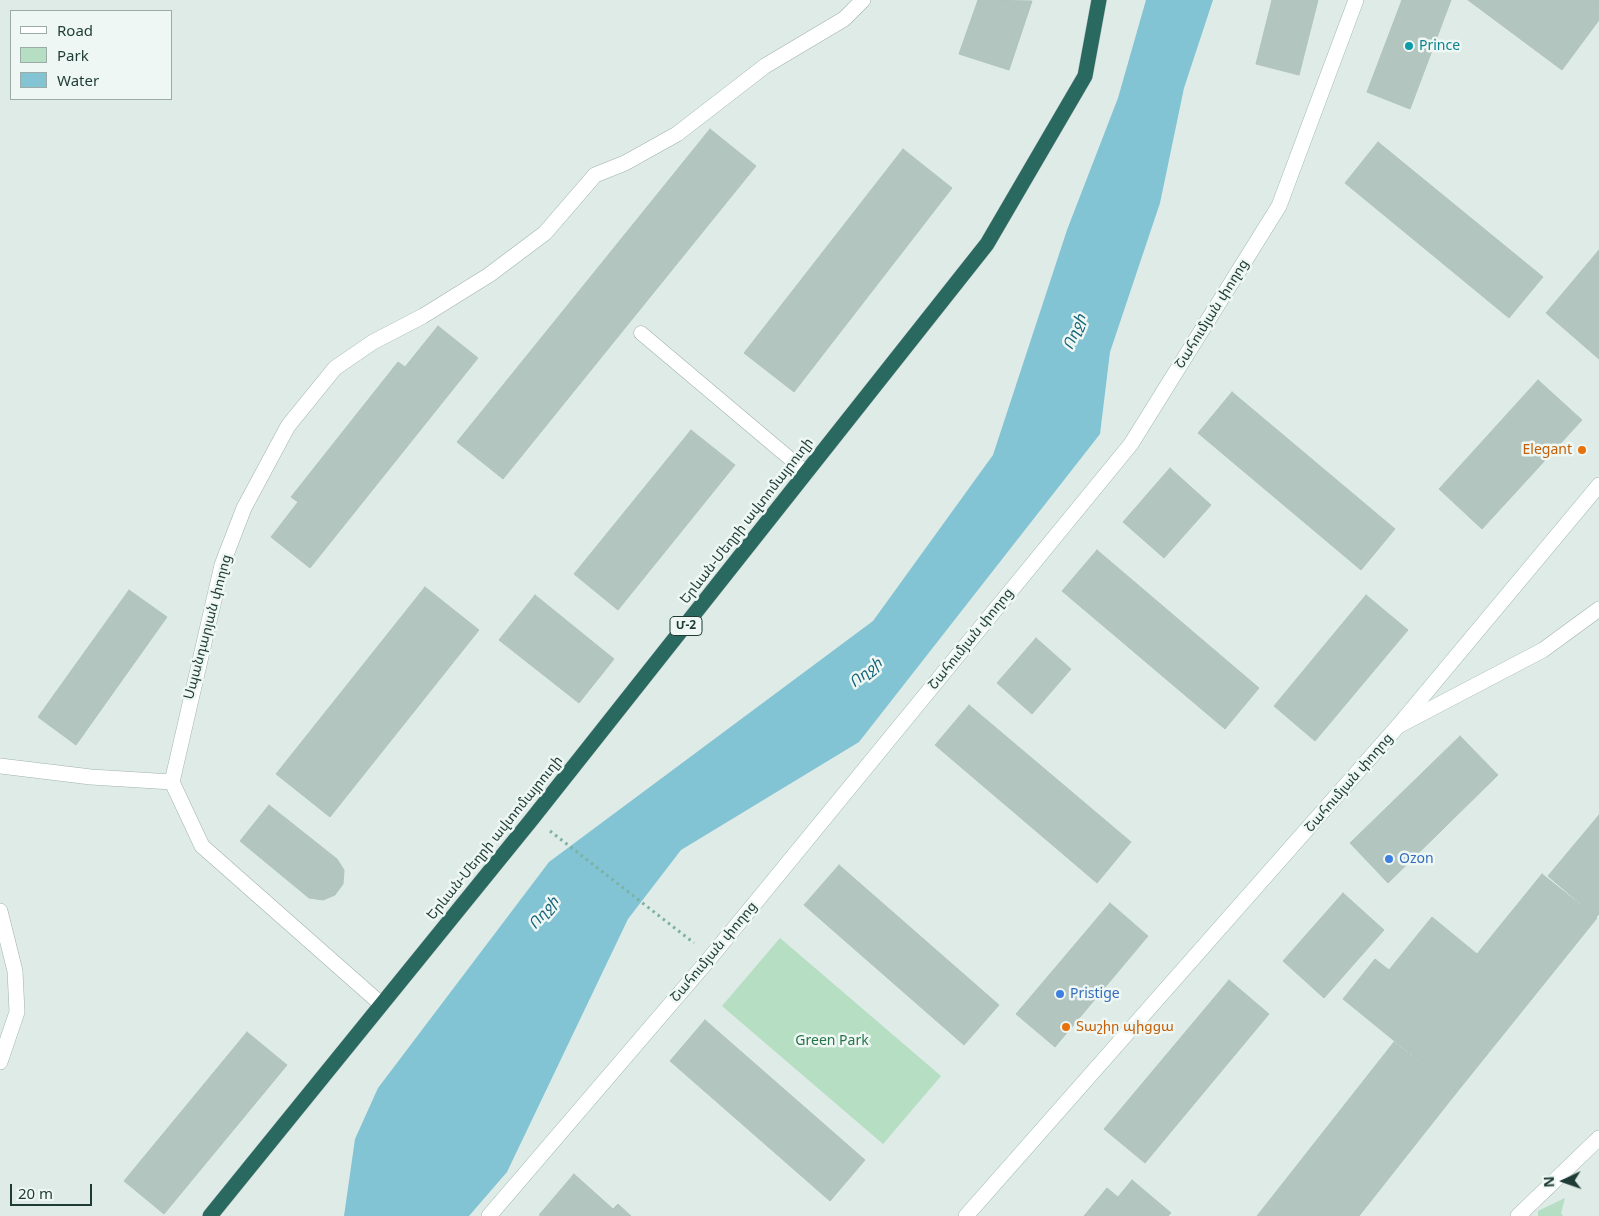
<!DOCTYPE html>
<meta charset="utf-8">
<style>
body{margin:0}
#map{position:relative;width:1599px;height:1216px;overflow:hidden;background:#deebe6;font-family:"Noto Sans",sans-serif}
canvas{display:block}
.legend{position:absolute;left:10px;top:10px;width:162px;height:90px;box-sizing:border-box;background:#eef7f3;border:1px solid #9baca7;margin:0;padding:6px 9px;list-style:none;font-size:15px;color:#1e3b35}
.legend li{display:flex;align-items:center;gap:10px;height:25px}
.legend b{width:25px;border:1px solid #9baca7}
.north{position:absolute;left:1539px;top:1156px;width:50px;height:50px;-webkit-text-stroke:4px #eef7f3;paint-order:stroke;rotate:267deg;font-size:14px;font-weight:700;line-height:20px;text-align:center;color:#1e3b35}
.north::after{content:'';display:block;margin:auto;width:18px;height:22px;background:#1e3b35;clip-path:polygon(50% 0,100% 100%,50% 72%,0 100%)}
.scale{position:absolute;left:10px;top:1184px;width:82px;height:22px;box-sizing:border-box;border:2px solid #1e3b35;border-top:0;padding-left:6px;font-size:15px;line-height:18px;white-space:nowrap;color:#1e3b35;-webkit-text-stroke:4px #eef7f3;paint-order:stroke}
</style>
<div id="map">
<canvas width="1599" height="1216"></canvas>
<ul class="legend">
<li><b style="height:6px;background:#fff"></b>Road</li>
<li><b style="height:14px;background:#b5dec2"></b>Park</li>
<li><b style="height:14px;background:#82c3d4"></b>Water</li>
</ul>
<div class="north">N</div>
<div class="scale">20 m</div>
</div>
<script>
const ctx = document.querySelector('canvas').getContext('2d');
ctx.lineJoin = 'round';
function fillPath(path, color) { ctx.fillStyle = color; ctx.fill(path, 'evenodd'); }
const shape = rows => new Path2D(rows.map(r => 'M' + r).join(''));
function strokePath(path, color, width, dash) { ctx.strokeStyle = color; ctx.lineWidth = width; ctx.lineCap = dash ? 'butt' : 'round'; ctx.setLineDash(dash || []); ctx.stroke(path); }
function label(font, color, halo, rows, align = 'center') {
  ctx.font = font + ' "Noto Sans","Noto Sans Armenian",sans-serif'; ctx.lineWidth = 5; ctx.setLineDash([]); ctx.textBaseline = 'middle'; ctx.strokeStyle = halo; ctx.fillStyle = color; for (const [text, x, y, turn = 0] of rows) {
    ctx.save(); ctx.translate(x, y); ctx.rotate((+turn || 0) * Math.PI / 180); ctx.textAlign = isNaN(turn) ? turn : align; if (halo) ctx.strokeText(text, 0, 0); ctx.fillText(text, 0, 0); ctx.restore();
  }
}
fillPath(shape([
 [780,938,941,1076,883,1144,722,1006],
 [1565,1198,1561,1213,1563,1216,1538,1216,1538,1211]
]), '#b5dec2');
fillPath(shape([
 [1146,0,1213,0,1184,88,1160,203,1110,352,1100,434,859,742,681,850,628,919,507,1172,469,1216,344,1216,355,1139,378,1088,549,862,873,621,993,455,1067,230,1118,98]
]), '#82c3d4');
const building = shape([
 [978,0,1032,1,1009,70,959,54,978,0],
 [1272,0,1318,0,1299,75,1256,64,1272,0],
 [1402,0,1451,0,1410,109,1367,92,1402,0],
 [1468,0,1599,0,1599,20,1562,70,1468,0],
 [710,129,756,166,503,479,457,442,710,129],
 [1378,142,1543,277,1509,318,1345,183,1378,142],
 [903,149,952,188,794,392,744,353,903,149],
 [1599,250,1599,359,1546,313,1599,250],
 [438,326,478,358,310,568,271,537,298,502,291,497,398,362,405,367,438,326],
 [1538,380,1582,420,1482,529,1439,489,1538,380],
 [1232,392,1395,529,1361,570,1198,433,1232,392],
 [691,430,735,465,618,610,574,574,691,430],
 [1170,468,1211,505,1164,558,1123,522,1170,468],
 [1097,550,1259,688,1225,729,1062,591,1097,550],
 [425,587,479,630,330,817,276,774,425,587],
 [129,590,167,617,76,745,38,717,129,590],
 [535,595,614,659,579,703,499,640,535,595],
 [1366,595,1408,630,1315,741,1274,706,1366,595],
 [1036,638,1071,669,1032,714,997,683,1036,638],
 [969,705,1131,842,1097,883,935,745,969,705],
 [1460,736,1498,775,1388,883,1350,843,1460,736],
 [269,805,337,859,344,870,343,884,335,895,323,900,309,898,240,841,269,805],
 [1599,815,1599,914,1596,917,1548,876,1599,815],
 [839,865,999,1005,964,1045,804,905,839,865],
 [1542,874,1597,918,1457,1092,1343,999,1375,959,1389,970,1432,917,1477,954,1542,874],
 [1343,893,1384,930,1324,998,1283,961,1343,893],
 [1110,903,1148,936,1055,1047,1016,1014,1110,903],
 [1229,980,1269,1014,1145,1163,1104,1129,1229,980],
 [705,1020,865,1160,830,1201,670,1061,705,1020],
 [247,1032,287,1065,164,1214,124,1181,247,1032],
 [1394,1042,1457,1092,1359,1216,1257,1216,1394,1042],
 [574,1174,613,1209,618,1204,631,1216,541,1216,539,1215,574,1174],
 [1132,1180,1171,1213,1168,1216,1084,1216,1107,1188,1118,1197,1132,1180]
]);
fillPath(building, '#b3c5bf');
strokePath(building, '#b0c4bd', 1);
const lane = shape([
 [641,333,807,473]
]);
const street = shape([
 [1398,726,1543,650,1599,609],
 [0,766,91,777,172,782],
 [0,911,15,971,17,1012,0,1062],
 [381,1004,202,846,172,782,222,565,244,508,288,426,335,368,373,342,423,316,489,275,545,233,595,175,625,163,677,134,765,66,844,19,863,0],
 [1518,1216,1599,1138]
]);
const secondary = shape([
 [489,1216,710,958,1131,444,1279,206,1356,0],
 [966,1216,1398,726,1599,485]
]);
const highway = shape([
 [210,1216,532,819,987,244,1085,76,1099,0]
]);
strokePath(lane, '#a1b3ad', 15);
strokePath(street, '#a1b3ad', 16);
strokePath(secondary, '#9cb7af', 16);
strokePath(highway, '#c0c8c6', 16);
strokePath(shape([
 [550,831,694,943]
]), '#7cb0a3', 3, [2.5, 4]);
strokePath(lane, '#fff', 14);
strokePath(street, '#fff', 15);
strokePath(secondary, '#fff', 15);
strokePath(highway, '#29695f', 15);
for (const [x, y, r, color] of [
 [1409,46,5,"#0f9aa8"],
 [1582,450,5,"#e8710a"],
 [1389,859,5,"#3f7fe0"],
 [1060,994,5,"#3f7fe0"],
 [1066,1027,5,"#e8710a"]
]) { const dot = new Path2D(); dot.arc(x, y, r, 0, 2 * Math.PI); ctx.fillStyle = color; ctx.fill(dot); strokePath(dot, '#eef7f3', 2); }
for (const [x, y, w] of [
 [686,626,32]
]) { const box = new Path2D(); box.roundRect(x - w / 2, y - 9.5, w, 19, 4); ctx.fillStyle = '#eef7f3'; ctx.fill(box); strokePath(box, '#1e3b35', 1); }
label('bold 12px', '#1e3b35', null, [
 ["Մ-2",686,626]
]);
label('14px', '#0d838f', '#eef7f3', [
 ["Prince",1419,46]
], 'left');
label('14px', '#1e3b35', '#eef7f3', [
 ["Շահումյան փողոց",1212,314,-58],
 ["Երևան-Մեղրի ավտոմայրուղի",747,521,-52],
 ["Սպանդարյան փողոց",208,627,-75],
 ["Շահումյան փողոց",971,639,-51],
 ["Շահումյան փողոց",1349,783,-49],
 ["Երևան-Մեղրի ավտոմայրուղի",495,838,-51],
 ["Շահումյան փողոց",714,952,-50]
]);
label('14px', '#c56008', '#eef7f3', [
 ["Elegant",1572,450],
 ["Տաշիր պիցցա",1076,1027,"left"]
], 'right');
label('14px', '#366cbe', '#eef7f3', [
 ["Ozon",1399,859],
 ["Pristige",1070,994]
], 'left');
label('14px', '#267449', '#eef7f3', [
 ["Green Park",832,1041]
]);
label('italic 15px', '#16637a', '#eef7f3', [
 ["Ողջի",1075,332,-68],
 ["Ողջի",866,673,-39],
 ["Ողջի",544,913,-50]
]);
</script>
